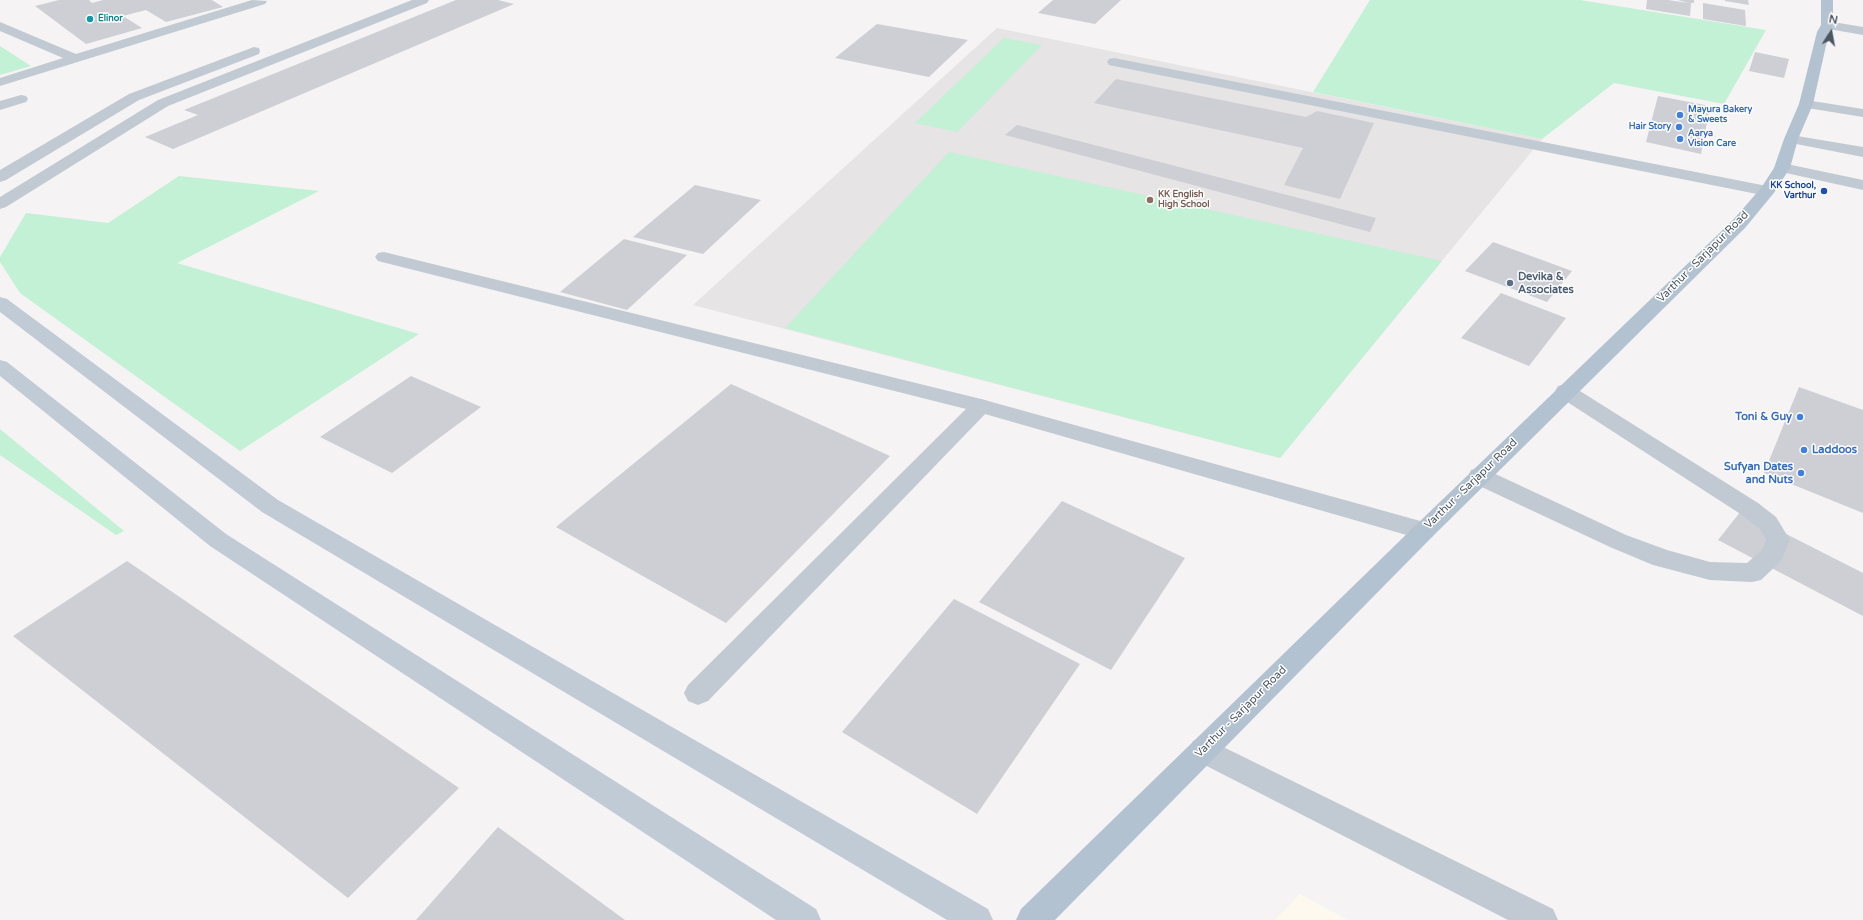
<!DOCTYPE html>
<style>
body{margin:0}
#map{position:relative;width:1863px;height:920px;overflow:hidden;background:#f5f3f3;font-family:"Varela Round",sans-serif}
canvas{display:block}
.north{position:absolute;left:1811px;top:12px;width:40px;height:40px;-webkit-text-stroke:3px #fff;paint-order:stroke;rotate:11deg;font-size:11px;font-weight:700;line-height:16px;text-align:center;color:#4a5661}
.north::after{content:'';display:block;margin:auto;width:14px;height:18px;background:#4a5661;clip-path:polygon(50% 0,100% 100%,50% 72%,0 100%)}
</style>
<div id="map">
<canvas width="1863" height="920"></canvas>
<div class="north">N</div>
</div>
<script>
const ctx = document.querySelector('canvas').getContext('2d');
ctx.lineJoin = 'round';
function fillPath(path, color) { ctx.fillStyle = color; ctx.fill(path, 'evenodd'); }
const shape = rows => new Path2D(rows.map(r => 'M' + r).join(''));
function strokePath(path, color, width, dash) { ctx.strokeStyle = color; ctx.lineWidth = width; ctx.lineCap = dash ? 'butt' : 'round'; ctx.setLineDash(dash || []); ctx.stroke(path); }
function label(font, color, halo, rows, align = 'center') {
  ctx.font = font + ' "Varela Round",sans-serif'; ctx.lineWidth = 3; ctx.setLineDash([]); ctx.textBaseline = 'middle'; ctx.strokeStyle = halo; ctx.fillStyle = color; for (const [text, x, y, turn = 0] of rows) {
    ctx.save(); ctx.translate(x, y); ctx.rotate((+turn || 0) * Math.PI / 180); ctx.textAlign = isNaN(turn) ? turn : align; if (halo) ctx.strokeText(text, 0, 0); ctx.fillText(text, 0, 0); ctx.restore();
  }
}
fillPath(shape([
 [1300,894,1348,920,1275,920]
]), '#fdf9ef');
fillPath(shape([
 [997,28,1542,139,1280,458,693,305]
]), '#e6e4e5');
fillPath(shape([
 [1370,0,1580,0,1766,30,1724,104,1614,83,1542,139,1313,92],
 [1004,38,1042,45,957,132,915,123],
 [0,46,31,66,0,75],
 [949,152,1442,261,1280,458,785,328],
 [179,176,319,191,177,263,419,334,240,451,20,293,0,262,0,257,26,213,108,223],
 [0,429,124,531,116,535,0,455]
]), '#c3f1d5');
fillPath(shape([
 [59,0,89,0,92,3,103,0,212,0,223,7,166,22,146,10,123,16,142,28,86,44,35,6],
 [456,0,498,0,514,4,173,149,145,137,198,115,184,110],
 [1053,0,1121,0,1095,24,1038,13],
 [1647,0,1668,0,1688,3,1678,0,1694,0,1694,3,1691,3,1690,16,1646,9],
 [1725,0,1748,0,1749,5,1725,1],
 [1703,3,1745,10,1746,26,1703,19],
 [877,24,968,40,929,77,835,58],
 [1755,52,1789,59,1784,78,1749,71],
 [1116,79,1306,117,1317,111,1374,123,1340,199,1284,185,1303,148,1094,103],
 [1658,96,1710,106,1701,154,1646,142],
 [1017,125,1376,218,1370,232,1005,135],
 [695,185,761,200,703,254,633,237],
 [624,239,687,255,627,310,560,292],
 [1493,242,1572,271,1547,302,1465,271],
 [1501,293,1566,318,1529,366,1461,338],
 [411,376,481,407,392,473,320,437],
 [731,384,890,456,726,623,556,527],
 [1799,387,1863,410,1863,513,1764,473],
 [1062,501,1185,558,1111,670,979,602],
 [1741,511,1863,573,1863,616,1718,540],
 [127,561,459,788,348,898,13,636],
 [954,599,1080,664,977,814,842,732],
 [498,827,625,920,416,920]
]), '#cdcfd5');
fillPath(shape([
 [412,0,429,0,427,3,168,106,6,207,0,209,0,197,158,100,412,0],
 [254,47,259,48,260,51,259,54,139,100,6,180,0,182,0,170,129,94,254,47],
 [1114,58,1767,186,1773,188,1775,191,1773,194,1767,196,1109,65,1107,62,1109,59,1114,58],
 [1565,384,1572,386,1758,503,1776,517,1790,540,1781,561,1761,580,1752,582,1710,580,1653,565,1610,547,1471,482,1468,476,1471,470,1479,468,1487,470,1626,535,1667,550,1710,562,1747,563,1762,550,1766,540,1760,529,1742,515,1558,396,1555,391,1558,386,1565,384],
 [981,399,988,401,991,406,988,411,708,701,698,705,688,701,684,693,688,685,974,401,981,399],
 [1203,737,1553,909,1558,920,1508,920,1193,759,1189,750,1193,741,1203,737]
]), '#c1cad2');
fillPath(shape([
 [252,0,267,1,265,4,0,86,0,78,63,58,0,31,0,22,76,54,252,0],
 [1827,21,1863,27,1863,35,1823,28,1821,25,1827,21],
 [21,95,26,96,28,99,26,102,0,110,0,101,21,95],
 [1806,100,1863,109,1863,117,1801,107,1799,104,1801,101,1806,100],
 [1791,135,1863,147,1863,157,1786,142,1784,139,1786,136,1791,135],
 [1782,163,1863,180,1863,190,1777,171,1774,168,1777,165,1782,163],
 [384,252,981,399,1424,522,1432,525,1436,531,1432,537,1424,540,978,412,378,261,375,257,378,253,384,252]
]), '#c1cad2');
fillPath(shape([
 [0,297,7,299,278,500,988,909,993,920,947,920,262,512,0,312,0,297],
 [0,360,7,362,226,534,816,909,821,920,776,920,210,546,0,376,0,360]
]), '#c1cbd6');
fillPath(shape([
 [1821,0,1833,0,1833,25,1829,32,1813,104,1798,139,1790,168,1773,194,1745,228,1432,537,1055,920,1016,920,1021,909,1416,525,1733,220,1761,188,1774,168,1784,139,1799,104,1817,32,1821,25,1821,0]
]), '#b3c2d1');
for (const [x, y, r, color] of [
 [90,19,4,"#0f9aa8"],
 [1680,115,4,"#3f7fe0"],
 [1679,127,4,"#3f7fe0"],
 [1680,139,4,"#3f7fe0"],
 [1824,191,4,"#1a4fb4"],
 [1150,200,4,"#8d6e63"],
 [1510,283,4,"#5c6f8a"],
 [1800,417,4,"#3f7fe0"],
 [1804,450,4,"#3f7fe0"],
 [1801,473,4,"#3f7fe0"]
]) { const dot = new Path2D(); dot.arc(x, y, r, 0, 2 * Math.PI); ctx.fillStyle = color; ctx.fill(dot); strokePath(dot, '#fff', 1.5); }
label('bold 9px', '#0d838f', '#fff', [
 ["Elinor",98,19]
], 'left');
label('bold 9px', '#366cbe', '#fff', [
 ["Mayura Bakery",1688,110],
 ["& Sweets",1688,120],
 ["Hair Story",1671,127,"right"],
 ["Aarya",1688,134],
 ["Vision Care",1688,144]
], 'left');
label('bold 9px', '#164399', '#fff', [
 ["KK School,",1816,186],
 ["Varthur",1816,196]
], 'right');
label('bold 9px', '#785e54', '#fff', [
 ["KK English",1158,195],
 ["High School",1158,205]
], 'left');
label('11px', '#4a5661', '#fff', [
 ["Varthur - Sarjapur Road",1703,257,-45],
 ["Varthur - Sarjapur Road",1471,484,-44],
 ["Varthur - Sarjapur Road",1241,712,-45]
]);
label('bold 11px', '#4e5e75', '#fff', [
 ["Devika &",1518,277],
 ["Associates",1518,290]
], 'left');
label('bold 11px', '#366cbe', '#fff', [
 ["Toni & Guy",1792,417],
 ["Laddoos",1812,450,"left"],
 ["Sufyan Dates",1793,467],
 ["and Nuts",1793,480]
], 'right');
</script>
